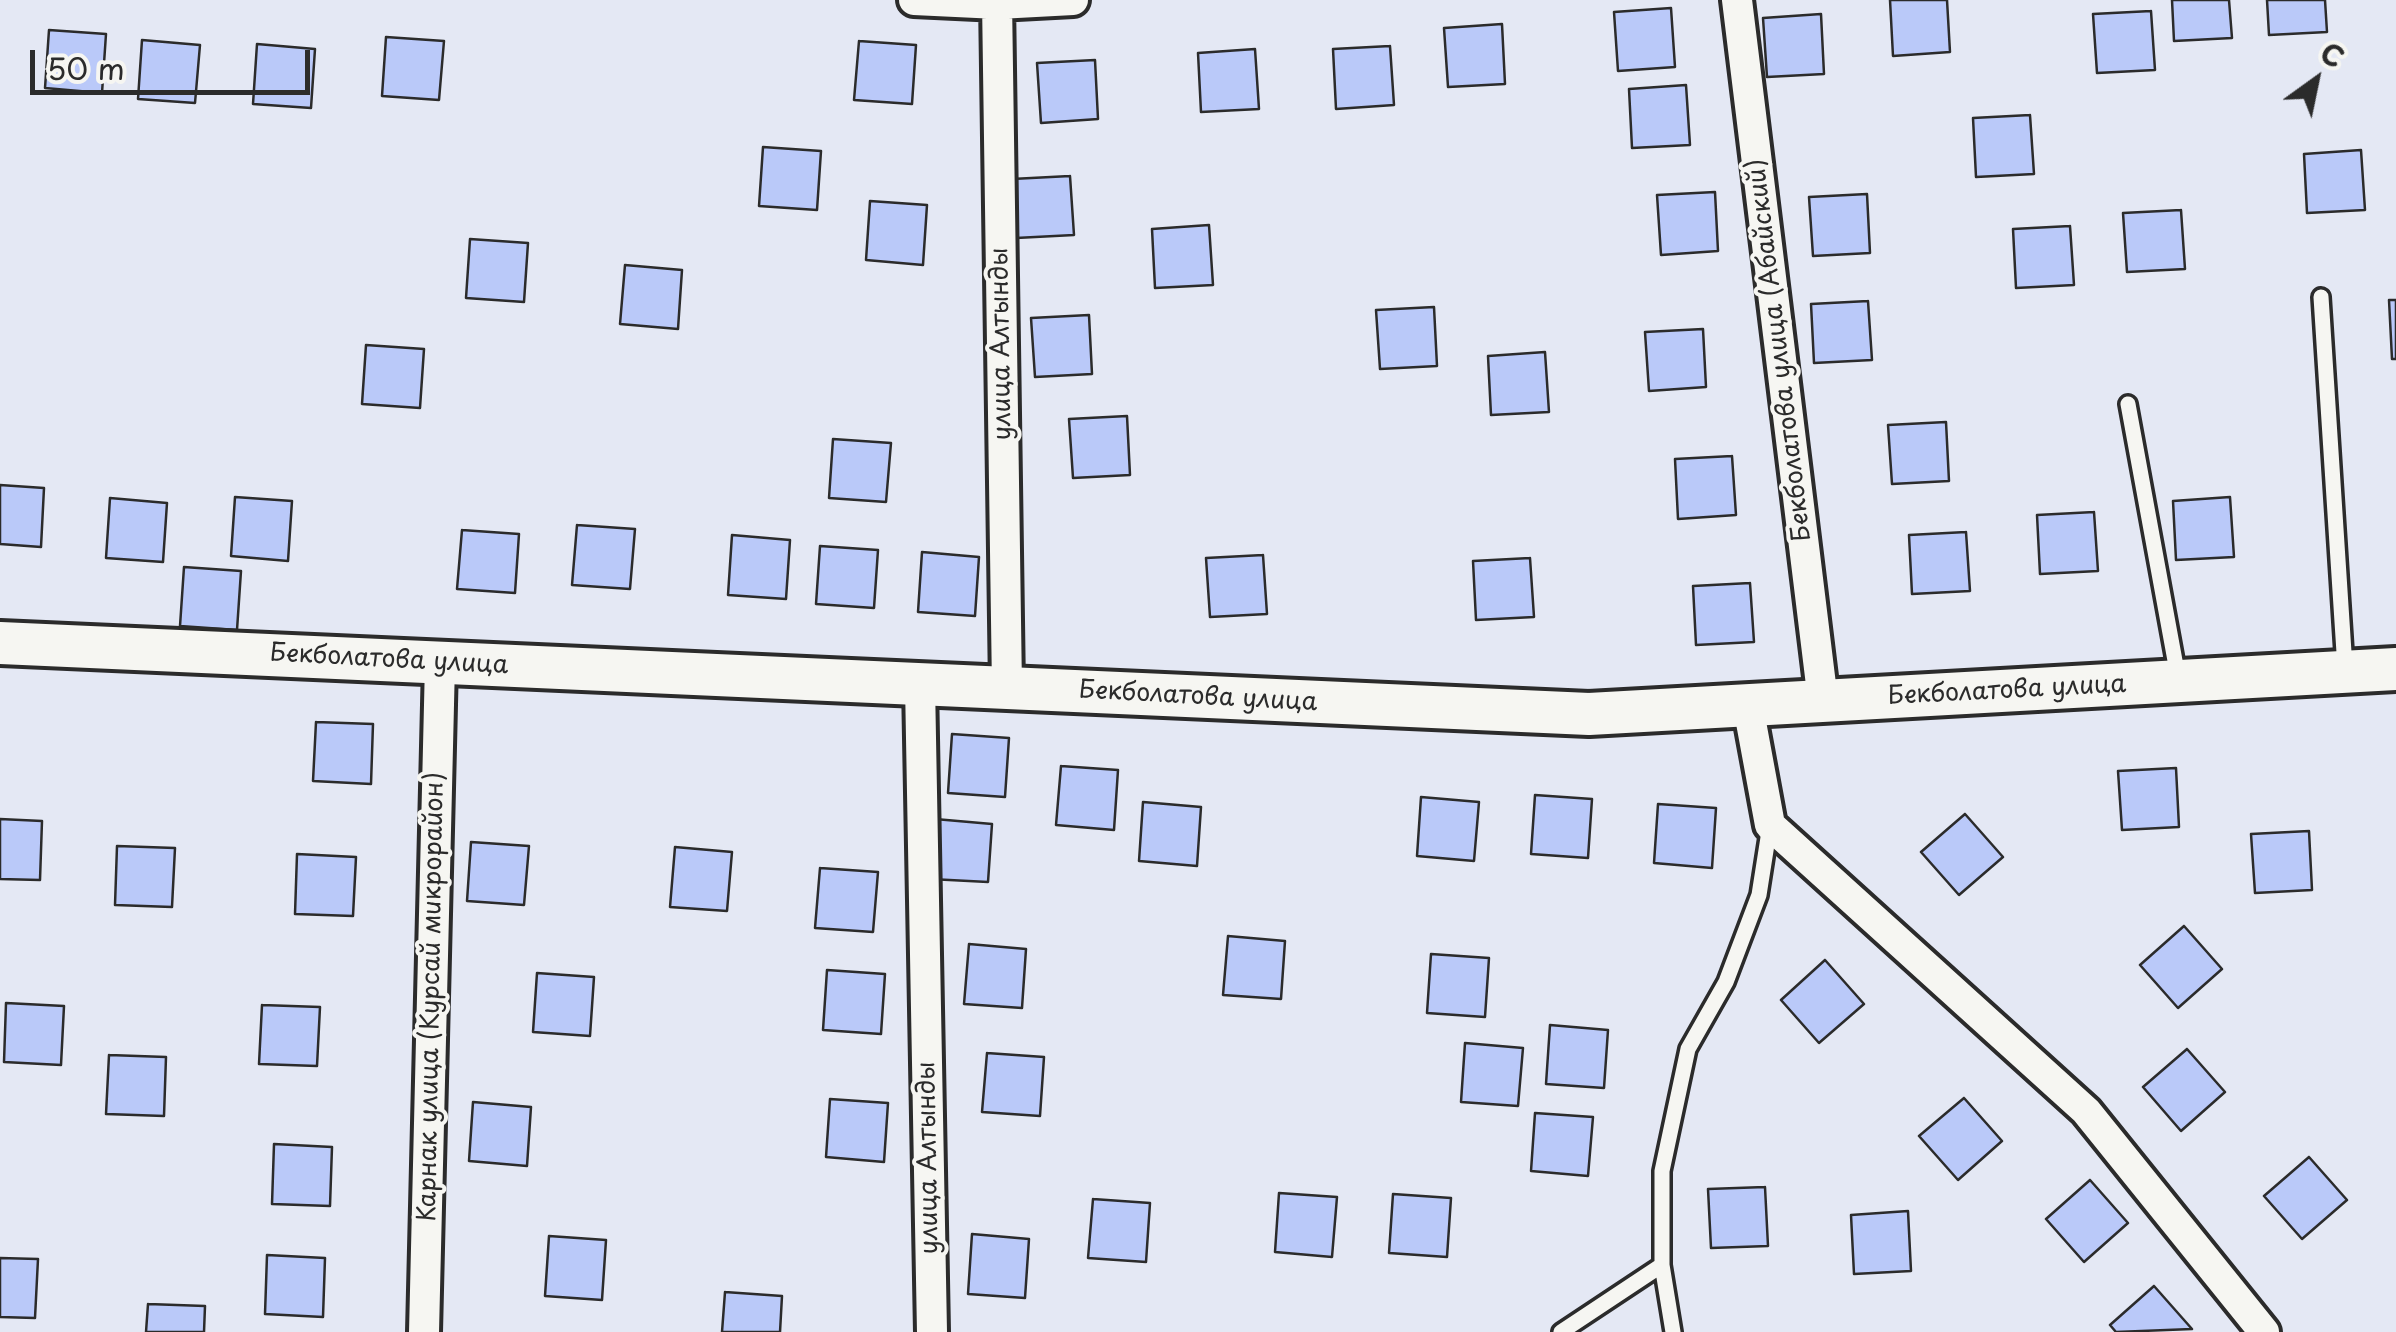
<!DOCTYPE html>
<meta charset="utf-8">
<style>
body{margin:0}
#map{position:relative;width:2396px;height:1332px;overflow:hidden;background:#e4e8f4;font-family:"Playpen Sans",sans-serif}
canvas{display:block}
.north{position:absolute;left:2266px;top:30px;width:100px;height:100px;-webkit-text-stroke:8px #f6f6f2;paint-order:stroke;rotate:33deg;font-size:28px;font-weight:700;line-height:40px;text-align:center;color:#2b2b2b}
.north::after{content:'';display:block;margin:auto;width:35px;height:45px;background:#2b2b2b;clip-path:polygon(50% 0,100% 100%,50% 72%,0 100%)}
.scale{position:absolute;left:30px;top:50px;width:280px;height:45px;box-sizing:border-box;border:5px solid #2b2b2b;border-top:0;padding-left:12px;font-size:30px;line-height:35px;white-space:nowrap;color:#2b2b2b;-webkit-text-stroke:8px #f6f6f2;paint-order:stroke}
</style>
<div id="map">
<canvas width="2396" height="1332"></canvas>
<div class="north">С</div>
<div class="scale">50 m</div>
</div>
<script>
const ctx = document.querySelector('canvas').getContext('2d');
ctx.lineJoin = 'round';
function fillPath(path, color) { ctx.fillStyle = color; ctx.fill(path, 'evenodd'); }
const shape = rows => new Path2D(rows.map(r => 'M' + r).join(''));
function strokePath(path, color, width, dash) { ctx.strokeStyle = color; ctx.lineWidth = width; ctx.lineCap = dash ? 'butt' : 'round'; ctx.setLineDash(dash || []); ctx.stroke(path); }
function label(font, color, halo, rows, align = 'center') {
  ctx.font = font + ' "Playpen Sans",sans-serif'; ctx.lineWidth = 8; ctx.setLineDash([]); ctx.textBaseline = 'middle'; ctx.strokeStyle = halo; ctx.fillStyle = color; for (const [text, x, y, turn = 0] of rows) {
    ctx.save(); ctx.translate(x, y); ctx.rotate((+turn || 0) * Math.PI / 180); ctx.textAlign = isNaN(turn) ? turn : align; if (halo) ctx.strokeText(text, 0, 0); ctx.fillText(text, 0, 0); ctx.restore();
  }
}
const building = shape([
 [1890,0,1947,0,1950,52,1893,56,1890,0],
 [2172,0,2229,0,2232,38,2174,41,2172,0],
 [2267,0,2325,0,2327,32,2269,35,2267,0],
 [1671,8,1675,67,1618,71,1614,12,1671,8],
 [2151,11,2155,70,2097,73,2093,14,2151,11],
 [1821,14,1824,74,1767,77,1763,18,1821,14],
 [1502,24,1505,84,1448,87,1444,28,1502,24],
 [49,30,106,34,102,93,45,88,49,30],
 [386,37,444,41,439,100,382,96,386,37],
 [142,40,200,45,195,103,138,99,142,40],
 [859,41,916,45,912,104,854,100,859,41],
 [257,44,315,49,311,108,253,104,257,44],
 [1390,46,1394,105,1336,109,1333,49,1390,46],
 [1255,49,1259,109,1201,112,1198,53,1255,49],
 [1095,60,1098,119,1041,123,1037,63,1095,60],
 [1686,85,1690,145,1632,148,1629,89,1686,85],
 [2030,115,2034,174,1976,177,1973,118,2030,115],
 [763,147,821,151,817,210,759,206,763,147],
 [2361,150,2365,210,2307,213,2304,154,2361,150],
 [1070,176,1074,235,1016,238,1012,179,1070,176],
 [1715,192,1718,251,1661,255,1657,195,1715,192],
 [1867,194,1870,253,1813,256,1809,197,1867,194],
 [870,201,927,205,923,265,866,260,870,201],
 [2181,210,2185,269,2127,272,2123,213,2181,210],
 [1209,225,1213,285,1155,288,1152,229,1209,225],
 [2070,226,2074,285,2016,288,2013,229,2070,226],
 [470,239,528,243,524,302,466,298,470,239],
 [625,265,682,270,678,329,620,324,625,265],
 [2389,300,2396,300,2396,359,2392,359,2389,300],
 [1868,301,1872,360,1814,363,1811,304,1868,301],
 [1434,307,1437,366,1380,369,1376,310,1434,307],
 [1089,315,1092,374,1035,377,1031,318,1089,315],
 [1703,329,1706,387,1649,391,1645,332,1703,329],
 [366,345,424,349,420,408,362,404,366,345],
 [1545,352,1549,412,1491,415,1488,356,1545,352],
 [1127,416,1130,475,1073,478,1069,419,1127,416],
 [1946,422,1949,481,1892,484,1888,425,1946,422],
 [833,439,891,443,886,502,829,498,833,439],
 [1732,456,1736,515,1678,519,1675,459,1732,456],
 [0,485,44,488,41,547,0,544,0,485],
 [235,497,292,501,288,561,231,556,235,497],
 [2230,497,2234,557,2176,560,2173,501,2230,497],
 [110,498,167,503,163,562,106,558,110,498],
 [2094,512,2098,571,2040,574,2037,515,2094,512],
 [577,525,635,529,630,589,572,585,577,525],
 [462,530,519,534,515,593,457,589,462,530],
 [1966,532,1970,591,1912,594,1909,535,1966,532],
 [732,535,790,540,786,599,728,595,732,535],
 [820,546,878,550,874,608,816,604,820,546],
 [922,552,979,557,975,616,918,612,922,552],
 [1263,555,1267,614,1210,617,1206,558,1263,555],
 [1530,558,1534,617,1476,620,1473,561,1530,558],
 [184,567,241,571,237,630,180,626,184,567],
 [1750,583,1754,642,1696,645,1693,586,1750,583],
 [316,722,373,724,371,784,313,781,316,722],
 [952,734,1009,738,1005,797,948,793,952,734],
 [1061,766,1118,770,1114,830,1056,825,1061,766],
 [2176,768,2179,827,2122,830,2118,771,2176,768],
 [1535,795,1592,799,1588,858,1531,854,1535,795],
 [1421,797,1479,802,1474,861,1417,856,1421,797],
 [1143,802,1201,807,1197,866,1139,861,1143,802],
 [1658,804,1716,808,1712,868,1654,863,1658,804],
 [1965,814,2003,857,1959,895,1921,852,1965,814],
 [0,819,42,821,40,880,0,879,0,819],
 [935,819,992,824,988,882,930,879,935,819],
 [2309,831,2312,890,2255,893,2251,834,2309,831],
 [471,842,529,846,524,905,467,901,471,842],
 [117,846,175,848,172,907,115,905,117,846],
 [675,847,732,852,727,911,670,907,675,847],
 [297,854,356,857,353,916,295,914,297,854],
 [820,868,878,872,873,932,815,928,820,868],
 [2184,926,2222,969,2178,1008,2140,965,2184,926],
 [1228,936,1285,941,1281,999,1223,995,1228,936],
 [969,944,1026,949,1022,1008,964,1004,969,944],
 [1431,954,1489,958,1485,1017,1427,1013,1431,954],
 [1825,960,1864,1004,1819,1043,1781,1000,1825,960],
 [827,970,885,974,881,1034,823,1030,827,970],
 [537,973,594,977,590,1036,533,1032,537,973],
 [6,1003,64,1006,61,1065,4,1062,6,1003],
 [262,1005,320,1007,317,1066,259,1064,262,1005],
 [1550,1025,1608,1030,1604,1088,1546,1084,1550,1025],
 [1465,1043,1523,1048,1518,1106,1461,1102,1465,1043],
 [2187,1049,2225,1092,2181,1131,2143,1087,2187,1049],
 [987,1053,1044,1057,1040,1116,982,1112,987,1053],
 [109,1055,166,1057,164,1116,106,1114,109,1055],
 [1964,1098,2002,1141,1958,1180,1919,1136,1964,1098],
 [830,1099,888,1103,884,1162,826,1157,830,1099],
 [473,1102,531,1107,527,1166,469,1161,473,1102],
 [1535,1113,1593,1117,1588,1176,1531,1171,1535,1113],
 [274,1144,332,1147,330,1206,272,1204,274,1144],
 [2309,1157,2347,1200,2302,1239,2264,1196,2309,1157],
 [2090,1180,2128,1223,2084,1262,2046,1219,2090,1180],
 [1765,1187,1768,1246,1711,1248,1708,1189,1765,1187],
 [1279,1193,1337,1197,1332,1257,1275,1252,1279,1193],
 [1393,1194,1451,1198,1447,1257,1389,1253,1393,1194],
 [1093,1199,1150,1203,1146,1262,1088,1258,1093,1199],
 [1908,1211,1911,1271,1854,1274,1851,1215,1908,1211],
 [972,1234,1029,1239,1025,1298,968,1294,972,1234],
 [549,1236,606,1240,602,1300,545,1296,549,1236],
 [267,1255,325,1258,323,1317,265,1314,267,1255],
 [0,1258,38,1259,35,1318,0,1317,0,1258],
 [2154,1286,2192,1329,2116,1332,2110,1325,2154,1286],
 [725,1292,782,1296,780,1332,722,1332,725,1292],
 [148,1304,205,1306,204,1332,146,1332,148,1304]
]);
fillPath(building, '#bac9f9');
strokePath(building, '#2b2b2b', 2.5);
const lane = shape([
 [2321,297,2345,668],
 [2128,404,2178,677],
 [1662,1265,1673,1332],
 [1561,1332,1662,1265,1662,1171,1688,1049,1726,982,1759,895,1770,825]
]);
const street = shape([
 [914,0,998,4,1073,0],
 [997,0,1007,688],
 [1737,0,1823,701],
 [920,684,932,1332],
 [1748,706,1770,825,2086,1111,2264,1332],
 [424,1332,440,663]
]);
const secondary = shape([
 [0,643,1589,714,2396,669]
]);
strokePath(lane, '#2b2b2b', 22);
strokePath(street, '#2b2b2b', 38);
strokePath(secondary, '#2b2b2b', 50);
strokePath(lane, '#f6f6f2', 15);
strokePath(street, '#f6f6f2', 30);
strokePath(secondary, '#f6f6f2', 42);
label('25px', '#2b2b2b', '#f6f6f2', [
 ["улица Алтынды",1002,344,-91],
 ["Бекболатова улица (Абайский)",1780,350,-97],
 ["Бекболатова улица",389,660,3],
 ["Бекболатова улица",2007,691,-3],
 ["Бекболатова улица",1198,697,3],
 ["Карнак улица (Курсай микрорайон)",432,997,-89],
 ["улица Алтынды",929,1158,-91]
]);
</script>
